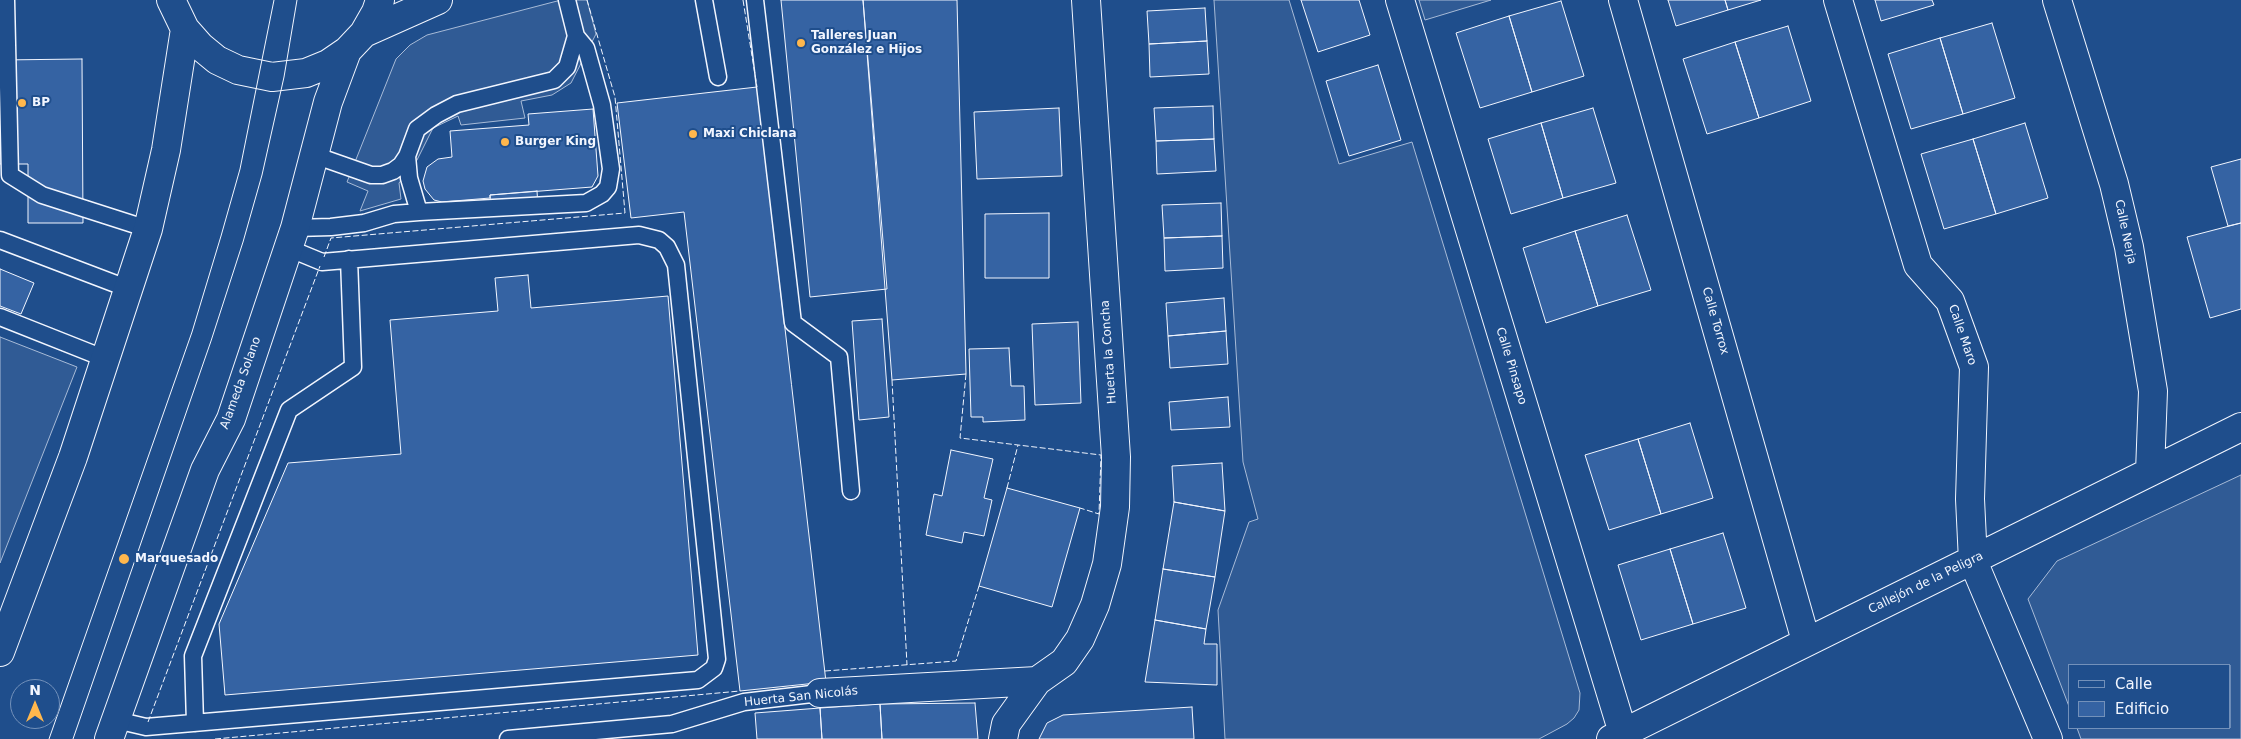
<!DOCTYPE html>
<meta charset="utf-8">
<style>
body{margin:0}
#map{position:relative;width:2241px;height:739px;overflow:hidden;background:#1f4e8c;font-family:"DejaVu Sans",sans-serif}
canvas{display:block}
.legend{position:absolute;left:2068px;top:664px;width:162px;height:65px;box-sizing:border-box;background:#1f4e8c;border:1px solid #7391ba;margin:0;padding:6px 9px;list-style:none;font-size:15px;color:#f2f6ff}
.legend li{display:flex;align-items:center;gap:10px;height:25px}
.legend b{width:25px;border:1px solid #7391ba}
.north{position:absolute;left:10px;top:679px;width:50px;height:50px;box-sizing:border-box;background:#1f4e8c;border:1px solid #7391ba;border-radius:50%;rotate:0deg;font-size:14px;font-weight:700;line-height:20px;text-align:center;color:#f2f6ff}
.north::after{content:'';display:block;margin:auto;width:18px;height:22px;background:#ffb74d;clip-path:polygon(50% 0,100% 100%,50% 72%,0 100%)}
</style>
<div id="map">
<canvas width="2241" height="739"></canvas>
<ul class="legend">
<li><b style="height:6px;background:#1f4e8c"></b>Calle</li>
<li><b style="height:14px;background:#3563a3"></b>Edificio</li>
</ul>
<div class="north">N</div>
</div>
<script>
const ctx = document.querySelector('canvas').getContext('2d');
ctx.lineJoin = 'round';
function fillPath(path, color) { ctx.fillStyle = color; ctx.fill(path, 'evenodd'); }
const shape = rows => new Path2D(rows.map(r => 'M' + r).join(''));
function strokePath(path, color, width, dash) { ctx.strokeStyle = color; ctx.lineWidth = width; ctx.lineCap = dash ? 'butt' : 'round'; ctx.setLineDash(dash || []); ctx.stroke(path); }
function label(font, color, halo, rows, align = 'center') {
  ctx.font = font + ' "DejaVu Sans",sans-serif'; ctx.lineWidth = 4; ctx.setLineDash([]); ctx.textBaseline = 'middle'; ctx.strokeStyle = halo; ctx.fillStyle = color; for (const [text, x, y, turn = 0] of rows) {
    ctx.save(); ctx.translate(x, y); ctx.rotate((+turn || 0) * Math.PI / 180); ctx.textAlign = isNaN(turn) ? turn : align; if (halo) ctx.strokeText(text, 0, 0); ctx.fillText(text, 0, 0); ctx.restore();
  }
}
const built = shape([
 [561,0,587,0,596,34,571,83,552,95,521,101,525,118,461,125,458,116,433,128,417,160,399,183,401,199,360,211,368,191,347,182,396,59,410,45,427,35,561,0],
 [1214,0,1289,0,1339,164,1412,142,1580,693,1579,710,1574,718,1567,724,1539,739,1225,739,1218,610,1249,522,1258,519,1243,462,1214,0],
 [1419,0,1491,0,1425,20,1419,0],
 [0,337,77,367,0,563,0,337],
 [2241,475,2241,739,2081,739,2077,728,2230,728,2230,665,2070,665,2070,709,2028,599,2057,561,2241,475]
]);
fillPath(built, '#305b95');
strokePath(built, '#a8bbd7', 1);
const building = shape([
 [781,0,863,0,887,289,810,297,781,0],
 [863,0,957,0,966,374,892,380,863,0],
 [1301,0,1359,0,1370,35,1318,52,1301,0],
 [1668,0,1725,0,1728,10,1676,26,1668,0],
 [1725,0,1761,0,1728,10,1725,0],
 [1875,0,1932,0,1934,5,1881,21,1875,0],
 [1561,1,1584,76,1532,92,1509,16,1561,1],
 [1205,8,1207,41,1149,44,1147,11,1205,8],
 [1509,16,1532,92,1480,108,1456,33,1509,16],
 [1992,23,2015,98,1963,114,1940,38,1992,23],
 [1788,26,1811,101,1759,118,1735,42,1788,26],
 [1940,38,1963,114,1911,129,1888,54,1940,38],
 [1207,41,1209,74,1150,77,1149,44,1207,41],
 [1735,42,1759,118,1707,134,1683,59,1735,42],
 [82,59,83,223,28,223,28,164,0,164,0,60,82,59],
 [1378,65,1401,140,1349,156,1326,81,1378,65],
 [757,87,826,682,740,691,684,212,631,218,617,103,757,87],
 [1213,106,1214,139,1156,141,1154,108,1213,106],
 [1059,108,1062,176,977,179,974,112,1059,108],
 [1593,108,1616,183,1563,198,1541,123,1593,108],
 [593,109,598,176,592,187,490,195,490,198,442,202,434,200,425,189,423,181,427,167,438,159,452,157,450,131,529,125,528,114,593,109],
 [1541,123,1563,198,1511,214,1488,139,1541,123],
 [2025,123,2048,198,1996,214,1973,139,2025,123],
 [1214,139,1216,171,1157,174,1156,141,1214,139],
 [1973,139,1996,214,1944,229,1921,154,1973,139],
 [2241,159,2241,223,2228,226,2211,167,2241,159],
 [537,191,538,206,491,209,490,195,537,191],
 [1221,203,1222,236,1164,238,1162,205,1221,203],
 [1049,213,1049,278,985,278,985,214,1049,213],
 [1627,215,1651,290,1598,306,1575,231,1627,215],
 [2241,223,2241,309,2210,318,2187,237,2241,223],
 [1575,231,1598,306,1546,323,1523,248,1575,231],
 [1222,236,1223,268,1165,271,1164,238,1222,236],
 [0,269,34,283,21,314,0,306,0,269],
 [528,275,531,308,668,296,698,655,225,695,219,624,288,463,401,454,390,320,498,311,495,278,528,275],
 [1224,298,1226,331,1168,336,1166,303,1224,298],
 [882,319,889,417,859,420,852,321,882,319],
 [1078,322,1081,403,1035,405,1032,324,1078,322],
 [1226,331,1228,364,1170,368,1168,336,1226,331],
 [1009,348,1011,386,1024,386,1025,420,983,422,983,417,971,417,969,349,1009,348],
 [1228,397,1230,427,1171,430,1169,402,1228,397],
 [1690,423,1713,498,1661,514,1638,439,1690,423],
 [1638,439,1661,514,1609,530,1585,455,1638,439],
 [951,450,993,459,984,498,992,500,984,536,964,532,962,543,926,535,934,494,942,496,951,450],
 [1222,463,1225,511,1174,502,1172,466,1222,463],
 [1007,488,1080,508,1052,607,979,586,1007,488],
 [1174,502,1225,511,1215,577,1163,569,1174,502],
 [1723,533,1746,608,1693,624,1670,549,1723,533],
 [1670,549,1693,624,1641,640,1618,565,1670,549],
 [1163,569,1215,577,1206,629,1155,620,1163,569],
 [1155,620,1206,629,1204,644,1217,644,1217,685,1145,682,1155,620],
 [975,703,978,739,882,739,880,704,975,703],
 [880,704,882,739,822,739,820,708,880,704],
 [1192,707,1194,739,1039,739,1047,723,1063,715,1192,707],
 [820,708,822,739,757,739,755,713,820,708]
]);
fillPath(building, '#3563a3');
strokePath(building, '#f2f6ff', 1);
const lane = shape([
 [6,0,10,175,42,195,148,229],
 [704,0,718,77],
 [755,0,793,323,839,357,851,491],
 [314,155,371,175,382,175,393,171,401,165,407,156,417,129,436,115,457,104,554,80,567,67,576,36],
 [407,156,409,178,419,212],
 [295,228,331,227,364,223,394,214,419,212,586,203,602,194,608,187,611,169,602,105,586,48,576,36,567,0],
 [0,240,129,289],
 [0,317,106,359],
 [116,720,146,727,698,680,714,668,717,659,676,265,667,247,659,240,639,235,322,262,288,248],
 [195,723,193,656,289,410,353,367,349,259],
 [508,739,672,724,744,702,820,693]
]);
const street = shape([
 [1400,0,1623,733],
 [1623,0,1806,641],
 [1838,0,1918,265,1950,301,1974,367,1970,499,1973,561,2048,739],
 [2057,0,2114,184,2129,247,2153,391,2150,472],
 [820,693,1037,681],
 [1003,739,1006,724,1037,681,1064,662,1080,639,1095,605,1107,564,1115,507,1116,457,1086,0],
 [1611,739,2241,427]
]);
const secondary = shape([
 [171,0,185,29,200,46,217,60,238,70,272,77,306,73,328,64,347,51,364,33,376,12,380,0],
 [364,33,438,0],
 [0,652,73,457,148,229,166,150,185,29],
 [109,739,205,470,231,419,295,228,328,102,347,51]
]);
strokePath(lane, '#f2f6ff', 19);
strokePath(street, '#f2f6ff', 30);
strokePath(secondary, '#f2f6ff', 30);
strokePath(lane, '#1f4e8c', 16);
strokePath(street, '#1f4e8c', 28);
strokePath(secondary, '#1f4e8c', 28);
strokePath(shape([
 [49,739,192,332,221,236,240,169,274,0],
 [73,739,211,341,243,242,262,175,284,77,297,0]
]), '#f2f6ff', 1);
strokePath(shape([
 [743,0,757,87],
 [324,257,331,238,625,213,615,97,587,0],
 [966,374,960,438,1101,455,1099,514,1080,508],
 [892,380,907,665],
 [1007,488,1018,445],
 [825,671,956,661,979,586],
 [148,722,320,266],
 [215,739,740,691]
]), '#f2f6ff', 1, [6, 2.5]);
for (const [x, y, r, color] of [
 [801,43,5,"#ffb74d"],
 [22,103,5,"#ffb74d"],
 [693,134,5,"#ffb74d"],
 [505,142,5,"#ffb74d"],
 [124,559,6,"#ffb74d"]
]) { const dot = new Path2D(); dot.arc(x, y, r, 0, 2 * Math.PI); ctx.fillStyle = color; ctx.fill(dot); strokePath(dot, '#1f4e8c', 2); }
label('bold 12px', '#f2f6ff', '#1f4e8c', [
 ["Talleres Juan",811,36],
 ["González e Hijos",811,50],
 ["BP",32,103],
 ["Maxi Chiclana",703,134],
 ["Burger King",515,142],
 ["Marquesado",135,559]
], 'left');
label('12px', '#f2f6ff', '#1f4e8c', [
 ["Calle Nerja",2125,232,78],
 ["Calle Torrox",1715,321,74],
 ["Calle Maro",1962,335,71],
 ["Huerta la Concha",1109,352,-94],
 ["Calle Pinsapo",1511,366,73],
 ["Alameda Solano",241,383,-70],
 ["Callejón de la Peligra",1926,583,-26],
 ["Huerta San Nicolás",801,697,-6]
]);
</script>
